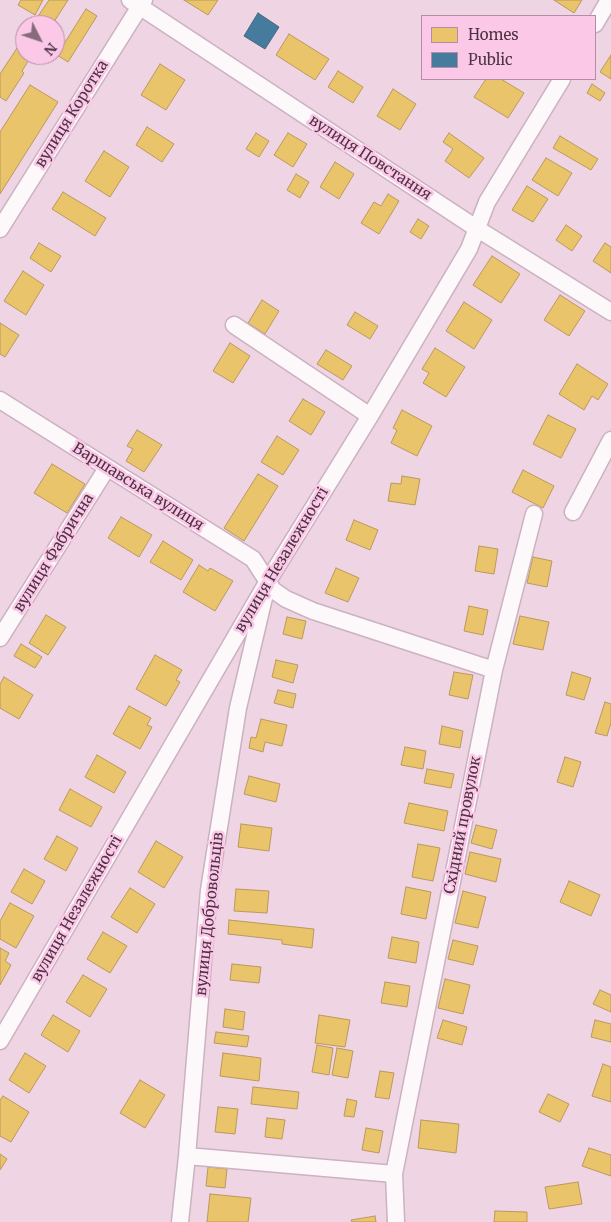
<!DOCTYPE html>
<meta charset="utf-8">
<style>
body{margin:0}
#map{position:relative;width:611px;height:1222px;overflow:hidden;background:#efd4e4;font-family:Merriweather,serif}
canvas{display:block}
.legend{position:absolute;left:421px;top:15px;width:175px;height:65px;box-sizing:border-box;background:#fbc8e7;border:1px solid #b58ca5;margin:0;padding:6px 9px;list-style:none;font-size:15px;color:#4c3343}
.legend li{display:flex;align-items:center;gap:10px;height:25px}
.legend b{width:25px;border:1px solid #b58ca5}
.north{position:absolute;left:15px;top:15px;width:50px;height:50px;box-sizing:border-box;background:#fbc8e7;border:1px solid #b58ca5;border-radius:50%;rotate:131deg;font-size:14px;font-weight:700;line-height:20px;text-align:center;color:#4c3343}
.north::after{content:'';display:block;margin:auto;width:18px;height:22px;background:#856b7b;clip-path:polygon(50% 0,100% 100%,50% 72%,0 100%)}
</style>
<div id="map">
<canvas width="611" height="1222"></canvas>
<ul class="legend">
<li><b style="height:14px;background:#e9c46a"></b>Homes</li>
<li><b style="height:14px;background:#457b9d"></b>Public</li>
</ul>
<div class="north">N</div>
</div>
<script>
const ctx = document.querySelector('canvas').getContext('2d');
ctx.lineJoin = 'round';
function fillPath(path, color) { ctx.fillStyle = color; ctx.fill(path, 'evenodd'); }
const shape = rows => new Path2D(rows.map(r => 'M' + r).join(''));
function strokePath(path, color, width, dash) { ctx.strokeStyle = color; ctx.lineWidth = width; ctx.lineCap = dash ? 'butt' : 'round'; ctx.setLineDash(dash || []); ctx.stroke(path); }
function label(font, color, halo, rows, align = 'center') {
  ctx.font = font + ' Merriweather,serif'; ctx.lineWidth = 5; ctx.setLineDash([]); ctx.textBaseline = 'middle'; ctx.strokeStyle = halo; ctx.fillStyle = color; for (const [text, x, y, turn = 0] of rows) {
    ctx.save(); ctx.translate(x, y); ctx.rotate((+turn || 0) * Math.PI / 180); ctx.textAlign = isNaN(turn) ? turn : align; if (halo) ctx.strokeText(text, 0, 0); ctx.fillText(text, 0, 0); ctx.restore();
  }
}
const homes = shape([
 [21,0,43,0,35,15,18,5,21,0],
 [49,0,68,0,52,25,32,25,49,0],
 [184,0,218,0,208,15,184,0],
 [554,0,582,0,574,13,554,0],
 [86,9,97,16,68,62,57,55,86,9],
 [289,34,329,59,315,80,276,55,289,34],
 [25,36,25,55,32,55,22,71,24,73,6,101,0,97,0,74,25,36],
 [611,55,611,79,600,72,611,55],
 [160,64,185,80,166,110,141,95,160,64],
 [338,71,363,87,353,103,328,87,338,71],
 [486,79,501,79,524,93,508,118,474,97,486,79],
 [592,84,605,93,600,101,587,93,592,84],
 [30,85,58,102,0,194,0,132,30,85],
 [393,89,416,104,400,130,377,116,393,89],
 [147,127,174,144,162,162,136,145,147,127],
 [256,133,269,141,259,157,246,149,256,133],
 [288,133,307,144,293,167,274,155,288,133],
 [449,133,484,158,469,178,445,161,453,149,443,142,449,133],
 [560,136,598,159,591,170,553,148,560,136],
 [104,151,129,167,110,197,85,181,104,151],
 [546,158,572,173,558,196,532,180,546,158],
 [335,162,354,174,339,199,320,187,335,162],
 [296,174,309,182,300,198,287,190,296,174],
 [527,186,548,199,533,222,512,210,527,186],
 [63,192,106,218,95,236,52,209,63,192],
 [388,194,399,201,379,234,361,223,374,202,381,206,388,194],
 [418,219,429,226,421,239,410,232,418,219],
 [566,225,582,236,572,251,556,240,566,225],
 [39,243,61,256,51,272,30,258,39,243],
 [605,243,611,247,611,273,593,261,605,243],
 [492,256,520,274,501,303,473,285,492,256],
 [23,271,44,285,26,315,4,301,23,271],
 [560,295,585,311,569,336,544,320,560,295],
 [262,300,279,311,265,334,248,323,262,300],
 [464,302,492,320,474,349,446,331,464,302],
 [355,312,378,326,370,339,347,325,355,312],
 [0,323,19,335,5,357,0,354,0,323],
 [230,343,250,356,233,383,213,371,230,343],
 [435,348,465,367,446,397,423,383,429,373,422,369,435,348],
 [326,350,352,366,343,380,317,364,326,350],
 [577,364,608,384,598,400,592,396,584,410,559,394,577,364],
 [303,399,325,412,311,435,289,421,303,399],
 [402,410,432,426,417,456,391,443,397,430,393,428,402,410],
 [548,415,576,429,561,458,533,444,548,415],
 [137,430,162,445,144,472,126,461,133,449,127,446,137,430],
 [277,436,299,450,283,475,261,462,277,436],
 [52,464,85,484,67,513,34,493,52,464],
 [523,470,554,486,543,508,512,492,523,470],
 [258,474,278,486,244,541,224,528,258,474],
 [402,476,420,479,415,505,388,501,391,483,401,484,402,476],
 [121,517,152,535,139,557,108,538,121,517],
 [354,520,378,530,370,550,346,540,354,520],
 [163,541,193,560,181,580,150,562,163,541],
 [479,546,498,549,494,574,475,571,479,546],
 [533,557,552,561,547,587,527,583,533,557],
 [199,565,208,571,210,568,233,581,215,611,183,592,199,565],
 [336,568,359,578,348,602,325,593,336,568],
 [469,606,488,610,483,635,464,631,469,606],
 [46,615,66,627,48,655,29,643,46,615],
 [520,616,549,622,543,650,513,644,520,616],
 [287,617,306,621,302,639,283,634,287,617],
 [21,644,42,657,35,668,14,656,21,644],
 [155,655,182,670,176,680,180,682,166,706,136,689,155,655],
 [276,660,298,665,293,683,272,677,276,660],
 [454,672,473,675,468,699,449,695,454,672],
 [572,672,591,678,584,700,566,695,572,672],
 [4,677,33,695,19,719,0,708,0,684,4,677],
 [278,690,296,694,293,708,274,703,278,690],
 [605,702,611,704,611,723,607,736,595,733,605,702],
 [129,706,151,718,147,725,152,727,140,749,113,734,129,706],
 [261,719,287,725,282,746,265,742,263,752,249,748,251,737,256,738,261,719],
 [442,726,463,731,460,748,439,744,442,726],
 [405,747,426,751,423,769,401,765,405,747],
 [97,755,126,772,114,793,85,777,97,755],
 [565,757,581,762,573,787,557,782,565,757],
 [427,769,454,774,451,788,424,783,427,769],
 [249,776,280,784,276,802,244,794,249,776],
 [70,789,102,807,91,827,59,810,70,789],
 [409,803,448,811,444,831,404,823,409,803],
 [241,824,272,828,269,851,238,847,241,824],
 [476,825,497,830,492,849,471,843,476,825],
 [57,836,78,848,66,871,44,859,57,836],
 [156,841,183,857,164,888,138,872,156,841],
 [418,844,440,848,433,881,412,877,418,844],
 [470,852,501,859,496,882,465,874,470,852],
 [24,869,45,881,32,904,11,892,24,869],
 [569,881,600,895,591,916,560,902,569,881],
 [406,887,431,892,426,919,401,914,406,887],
 [130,888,155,904,137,933,111,917,130,888],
 [236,889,269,891,267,913,234,911,236,889],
 [463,891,486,897,478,928,455,923,463,891],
 [10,903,34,916,16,948,0,939,0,921,10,903],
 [229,920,314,929,312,948,282,944,282,940,228,934,229,920],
 [103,932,127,946,110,973,87,959,103,932],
 [392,937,419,942,416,963,388,958,392,937],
 [453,940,478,946,473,965,448,959,453,940],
 [0,948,9,953,5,961,11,965,0,985,0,948],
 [232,964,261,967,259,983,230,980,232,964],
 [83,975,107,989,90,1017,66,1002,83,975],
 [445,979,470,985,463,1014,438,1008,445,979],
 [385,982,410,986,407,1007,381,1003,385,982],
 [600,990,611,995,611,1012,593,1004,600,990],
 [225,1009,245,1012,243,1030,223,1027,225,1009],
 [53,1015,80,1031,68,1052,41,1035,53,1015],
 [319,1015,350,1020,345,1047,315,1043,319,1015],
 [443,1020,467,1027,462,1045,437,1038,443,1020],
 [595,1020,611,1024,611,1042,591,1037,595,1020],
 [216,1032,249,1036,247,1047,214,1043,216,1032],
 [317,1045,333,1048,329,1075,312,1072,317,1045],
 [337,1048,353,1051,348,1078,332,1075,337,1048],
 [25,1053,46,1066,29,1093,9,1080,25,1053],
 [223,1053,261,1058,259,1081,220,1076,223,1053],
 [603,1064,611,1067,611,1102,592,1096,603,1064],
 [380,1071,394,1073,389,1099,375,1097,380,1071],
 [140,1080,165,1095,145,1128,120,1113,140,1080],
 [253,1087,299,1092,297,1109,251,1104,253,1087],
 [548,1094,569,1104,560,1122,539,1112,548,1094],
 [3,1096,29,1112,11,1142,0,1136,0,1100,3,1096],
 [347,1099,357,1101,354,1117,344,1116,347,1099],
 [218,1107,238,1109,235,1134,215,1132,218,1107],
 [267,1118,285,1120,282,1139,265,1137,267,1118],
 [421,1120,459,1124,456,1153,418,1148,421,1120],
 [366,1128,383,1131,379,1153,362,1150,366,1128],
 [589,1148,611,1155,611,1176,582,1166,589,1148],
 [0,1154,7,1159,0,1170,0,1154],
 [208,1167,227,1169,225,1188,206,1186,208,1167],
 [578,1182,582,1204,549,1209,545,1187,578,1182],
 [210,1194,251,1198,248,1222,207,1222,210,1194],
 [495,1211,527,1212,527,1222,494,1222,495,1211],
 [375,1216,376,1222,352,1222,351,1220,375,1216]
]);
fillPath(homes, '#e9c46a');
strokePath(homes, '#ba985e', 1);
const public = shape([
 [258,13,279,27,265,49,244,36,258,13]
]);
fillPath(public, '#457b9d');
strokePath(public, '#476582', 1);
const minor = shape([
 [130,0,476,228,611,312],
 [595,24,609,0],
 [0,229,144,0],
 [234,325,370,416],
 [0,400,253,559,273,590,286,599,313,611,494,670,394,1174,396,1222],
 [573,512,611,440],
 [0,638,107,468],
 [494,670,534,514],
 [0,1041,268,581,370,416,469,249,487,202,562,79],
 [187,1156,394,1174],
 [180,1222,187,1156,209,890,238,708,264,598]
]);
strokePath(minor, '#cab2c0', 19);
strokePath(minor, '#fdf9fb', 16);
label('15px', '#4c3343', '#fbc8e7', [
 ["вулиця Коротка",72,114,-58],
 ["вулиця Повстання",370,158,33],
 ["Варшавська вулиця",138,487,32],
 ["вулиця Фабрична",54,553,-58],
 ["вулиця Незалежності",282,560,-59],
 ["Східний провулок",463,825,-79],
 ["вулиця Незалежності",77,909,-60],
 ["вулиця Добровольців",210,914,-84]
]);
</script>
